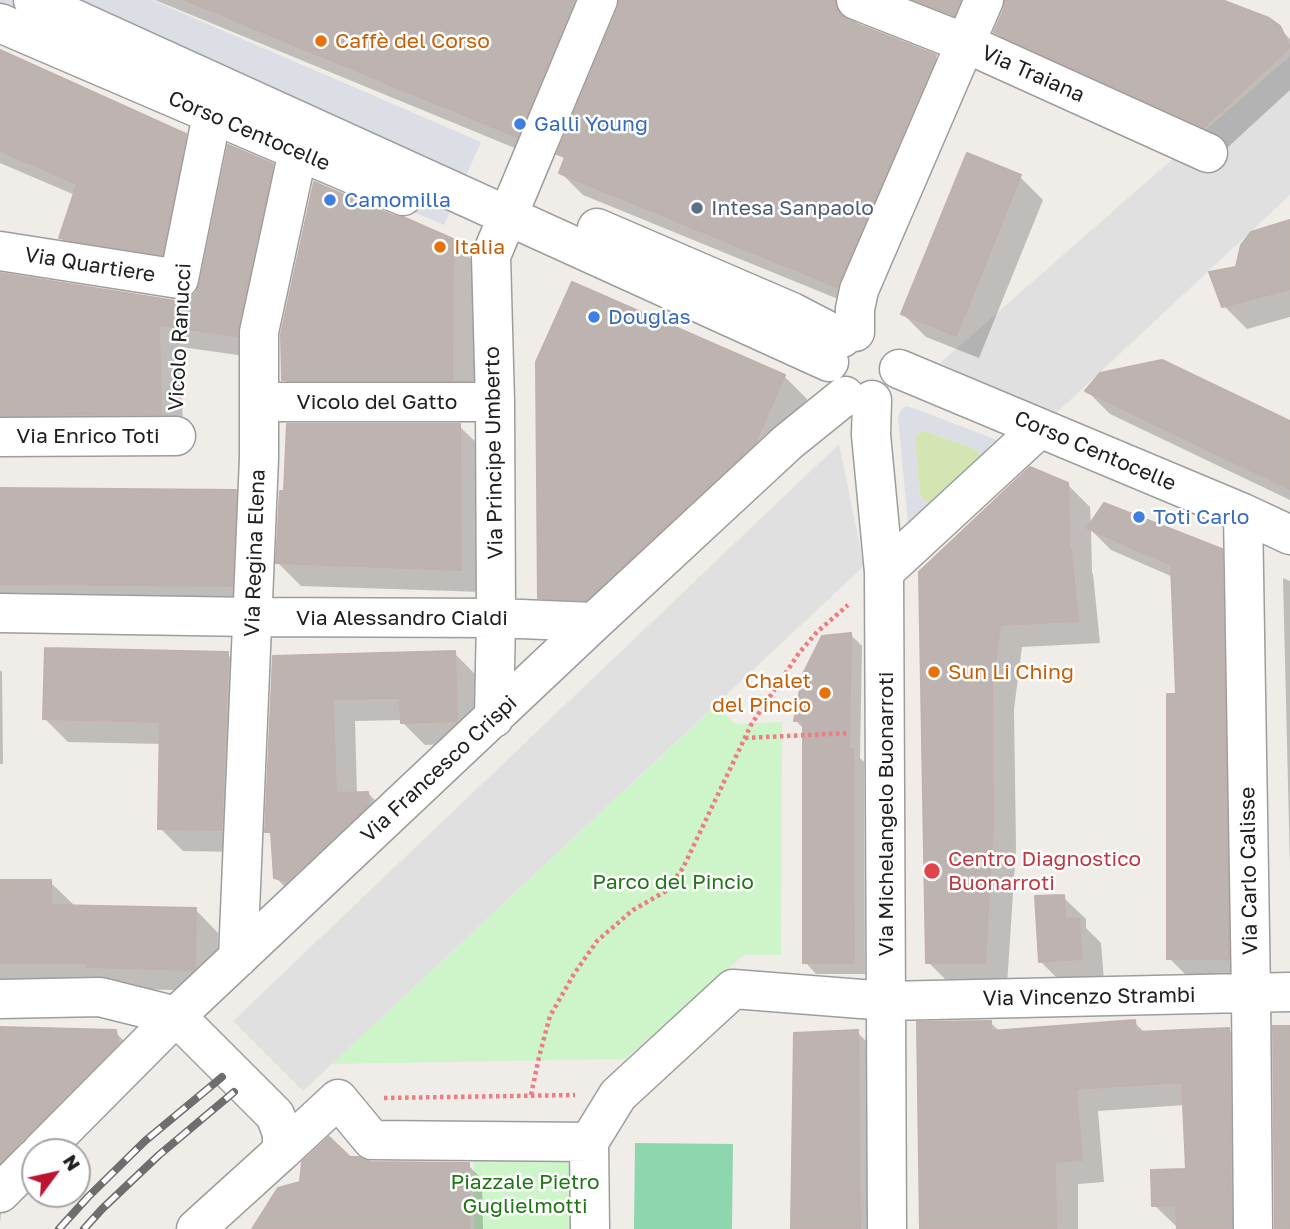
<!DOCTYPE html>
<meta charset="utf-8">
<style>
body{margin:0}
#map{position:relative;width:1290px;height:1229px;overflow:hidden;background:#f0ece8;font-family:"Golos Text",sans-serif}
canvas{display:block}
.north{position:absolute;left:21px;top:1138px;width:70px;height:70px;box-sizing:border-box;background:#fff;border:2px solid #a6a6a6;border-radius:50%;rotate:57deg;font-size:19px;font-weight:700;line-height:28px;text-align:center;color:#202020}
.north::after{content:'';display:block;margin:auto;width:24px;height:32px;background:#be1330;clip-path:polygon(50% 0,100% 100%,50% 72%,0 100%)}
</style>
<div id="map">
<canvas width="1290" height="1229"></canvas>
<div class="north">N</div>
</div>
<script>
const ctx = document.querySelector('canvas').getContext('2d');
ctx.lineJoin = 'round';
function fillPath(path, color) { ctx.fillStyle = color; ctx.fill(path, 'evenodd'); }
const shape = rows => new Path2D(rows.map(r => 'M' + r).join(''));
function strokePath(path, color, width, dash) { ctx.strokeStyle = color; ctx.lineWidth = width; ctx.lineCap = dash ? 'butt' : 'round'; ctx.setLineDash(dash || []); ctx.stroke(path); }
function label(font, color, halo, rows, align = 'center') {
  ctx.font = font + ' "Golos Text",sans-serif'; ctx.lineWidth = 5; ctx.setLineDash([]); ctx.textBaseline = 'middle'; ctx.strokeStyle = halo; ctx.fillStyle = color; for (const [text, x, y, turn = 0] of rows) {
    ctx.save(); ctx.translate(x, y); ctx.rotate((+turn || 0) * Math.PI / 180); ctx.textAlign = isNaN(turn) ? turn : align; if (halo) ctx.strokeText(text, 0, 0); ctx.fillText(text, 0, 0); ctx.restore();
  }
}
fillPath(shape([
 [923,430,975,449,979,452,980,456,979,460,931,504,926,502,920,495,915,443,915,437]
]), '#d4e5b3');
fillPath(shape([
 [715,706,736,724,782,722,781,955,744,955,625,1059,332,1064],
 [575,1157,575,1229,474,1229,474,1159]
]), '#cef5ca');
fillPath(shape([
 [635,1143,733,1144,732,1229,634,1229]
]), '#8ed7ae');
fillPath(shape([
 [1290,56,1290,195,1053,416,940,363],
 [839,444,864,566,303,1091,233,1021]
]), '#e0e0e0');
fillPath(shape([
 [0,0,152,0,481,142,444,225,0,33],
 [906,406,913,408,1029,452,912,566,898,417,901,410],
 [923,430,975,449,979,452,980,456,979,460,931,504,926,502,920,495,915,443,915,437]
]), '#dcdee6');
fillPath(shape([
 [155,0,617,0,606,5,539,158],
 [618,0,876,0,858,14,856,25,935,57,957,79,860,308,583,195,561,173,566,160,559,154,621,0],
 [878,0,1003,0,993,5,976,36],
 [1005,0,1217,0,1279,28,1290,39,1290,90,1227,148,1018,54,996,32,1006,9],
 [0,52,185,136,208,159,184,276,84,260,61,238,75,195,0,163],
 [272,166,295,189,259,358,181,347,183,436,0,448,0,274,176,302,188,301,197,294],
 [1020,177,1043,200,979,358,926,337,903,314],
 [1290,222,1290,317,1247,329,1224,306,1237,268],
 [452,240,475,263,474,402,307,402,284,379],
 [784,376,807,399,777,466,563,620,540,597],
 [1087,391,1290,423,1290,500,1110,414],
 [459,426,482,448,483,592,301,586,278,563],
 [1067,484,1090,507,1091,525,1221,551,1244,574,1251,981,1192,981,1169,958,1178,696,1173,577,1111,550,1091,530,1092,573,1093,574,1100,643,1022,647,1014,709,1016,848,1007,985,951,985,928,962,921,573],
 [0,490,235,492,258,515,254,608,0,606],
 [1283,578,1290,581,1290,867],
 [850,634,862,646,860,758,864,762,865,974,816,974,805,962,804,729,795,720],
 [454,653,477,676,479,743,425,745,402,722,402,720,355,721,357,794,368,793,390,816,298,900,275,877,274,837,267,831,274,658],
 [227,654,250,677,244,852,183,851,160,828,162,744,68,742,45,719],
 [0,670,2,672,3,764,0,764],
 [0,882,50,882,73,904,73,907,196,910,218,933,217,991,0,986],
 [1063,897,1086,919,1086,928,1101,943,1104,981,1063,984,1040,961],
 [990,1022,1000,1032,1134,1022,1145,1033,1229,1030,1251,1053,1253,1229,1179,1229,1154,1205,1188,1171,1185,1105,1098,1111,1104,1182,1078,1184,1078,1229,921,1229],
 [0,1028,115,1032,138,1055,1,1211,0,1224],
 [857,1032,874,1049,876,1229,793,1229],
 [350,1159,371,1164,468,1165,482,1179,483,1229,260,1229,302,1184]
]), '#0003');
const building = shape([
 [185,0,574,0,517,137,185,0],
 [619,0,835,0,839,13,847,20,936,55,837,287,559,173,565,157,557,154,618,8,619,0],
 [916,0,960,0,954,15,916,0],
 [1005,0,1222,0,1269,18,1280,26,1290,47,1204,127,994,32,1004,9,1005,0],
 [0,50,186,134,162,254,59,238,77,184,0,151,0,50],
 [228,145,273,164,238,327,237,336,159,325,161,414,0,415,0,273,176,301,187,299,196,293,200,283,228,145],
 [967,153,1021,175,956,336,901,314,967,153],
 [314,182,394,216,403,217,453,239,452,380,282,380,281,334,314,182],
 [1290,220,1290,289,1222,307,1209,272,1236,267,1241,245,1251,232,1290,220],
 [572,282,785,375,755,443,586,600,538,598,536,362,572,282],
 [1162,360,1290,421,1290,489,1085,391,1100,373,1162,360],
 [287,424,460,424,461,570,276,563,280,491,284,491,287,424],
 [1030,467,1068,483,1070,552,1071,550,1078,621,1000,625,992,685,993,824,985,963,926,963,919,572,1030,467],
 [0,488,236,490,232,586,0,584,0,488],
 [1104,503,1222,549,1229,959,1167,959,1167,694,1176,694,1171,565,1087,528,1104,503],
 [851,633,849,749,853,749,854,963,803,963,803,720,794,721,803,674,822,636,851,633],
 [45,648,228,652,221,830,158,829,160,722,43,719,45,648],
 [455,651,457,721,401,723,400,698,333,699,336,793,368,792,369,804,287,881,274,878,271,832,265,832,273,656,455,651],
 [0,880,51,880,51,905,196,908,195,968,193,970,87,967,87,963,0,963,0,880],
 [1064,895,1065,919,1079,918,1082,959,1039,962,1035,896,1064,895],
 [1135,1020,1136,1032,1229,1028,1231,1229,1177,1229,1176,1205,1152,1206,1151,1170,1186,1169,1182,1082,1076,1089,1082,1160,1055,1162,1056,1229,920,1229,917,1022,991,1021,991,1031,1135,1020],
 [1273,1026,1290,1026,1290,1229,1275,1229,1273,1026],
 [0,1027,116,1030,118,1043,0,1162,0,1027],
 [858,1030,860,1229,791,1229,794,1033,858,1030],
 [329,1137,350,1157,359,1157,371,1162,469,1163,469,1229,252,1229,278,1188,300,1182,302,1162,329,1137]
]);
fillPath(building, '#bdb4b1');
strokePath(building, '#c0b1ac', 2);
const minor = shape([
 [33,0,829,362],
 [856,0,965,43,1208,153],
 [0,23,403,196],
 [597,228,792,312,842,338],
 [0,251,179,279,212,115],
 [855,332,855,309,859,290,984,0],
 [899,369,1243,513,1290,535],
 [872,400,871,435,884,572,887,1229],
 [259,402,495,402],
 [0,437,176,436],
 [1243,513,1251,994,1253,1229],
 [884,572,1040,428],
 [0,613,253,617,496,618,594,622],
 [494,718,496,618,495,402,491,256,598,0],
 [238,958,259,458,259,332,298,151],
 [0,999,100,997,176,1016,275,1115,282,1133,282,1151,196,1229],
 [589,1142,618,1095,733,989,887,1001,1290,992],
 [282,1151,338,1099,372,1140,589,1142,590,1229],
 [41,1152,176,1016,594,622,788,442,845,396],
 [0,1193,35,1158]
]);
strokePath(minor, '#9d9d9d', 41);
strokePath(shape([
 [177,400,179,314],
 [745,738,850,733],
 [531,1095,539,1057,550,1016,574,974,597,941,633,910,666,891,683,868,751,725,799,653,817,632,848,605],
 [384,1098,575,1095]
]), '#ed7c83', 4.5, [3.5, 3.5]);
strokePath(minor, '#fff', 38);
const rail = shape([
 [59,1229,88,1197,145,1141,222,1077],
 [84,1229,102,1209,159,1155,234,1092]
]);
strokePath(rail, '#6e6e6e', 8);
strokePath(rail, '#fff', 5, [16]);
for (const [x, y, r, color] of [
 [321,41,7,"#e8710a"],
 [520,124,7,"#3f7fe0"],
 [330,200,7,"#3f7fe0"],
 [697,208,7,"#5c6f8a"],
 [440,247,7,"#e8710a"],
 [594,317,7,"#3f7fe0"],
 [1139,517,7,"#3f7fe0"],
 [934,672,7,"#e8710a"],
 [825,693,7,"#e8710a"],
 [932,871,9,"#e0444e"]
]) { const dot = new Path2D(); dot.arc(x, y, r, 0, 2 * Math.PI); ctx.fillStyle = color; ctx.fill(dot); strokePath(dot, '#fff', 2.5); }
label('21px', '#c56008', '#fff', [
 ["Caffè del Corso",335,41],
 ["Italia",454,247],
 ["Sun Li Ching",948,672],
 ["Chalet",811,681,"right"],
 ["del Pincio",811,705,"right"]
], 'left');
label('21px', '#202020', '#fff', [
 ["Via Traiana",1033,74,24],
 ["Corso Centocelle",249,131,23],
 ["Via Quartiere",90,265,9],
 ["Vicolo Ranucci",180,337,-87],
 ["Vicolo del Gatto",377,402],
 ["Via Enrico Toti",88,436],
 ["Corso Centocelle",1095,451,23],
 ["Via Principe Umberto",494,453,-91],
 ["Via Regina Elena",255,553,-88],
 ["Via Alessandro Cialdi",402,618],
 ["Via Francesco Crispi",439,769,-43],
 ["Via Michelangelo Buonarroti",886,814,-90],
 ["Via Carlo Calisse",1249,871,-91],
 ["Via Vincenzo Strambi",1089,997,-1]
]);
label('21px', '#366cbe', '#fff', [
 ["Galli Young",534,124],
 ["Camomilla",344,200],
 ["Douglas",608,317],
 ["Toti Carlo",1153,517]
], 'left');
label('21px', '#4e5e75', '#fff', [
 ["Intesa Sanpaolo",711,208]
], 'left');
label('21px', '#be3a42', '#fff', [
 ["Centro Diagnostico",948,859],
 ["Buonarroti",948,883]
], 'left');
label('21px', '#1f7716', '#fff', [
 ["Parco del Pincio",673,882],
 ["Piazzale Pietro",525,1182],
 ["Guglielmotti",525,1206]
]);
</script>
